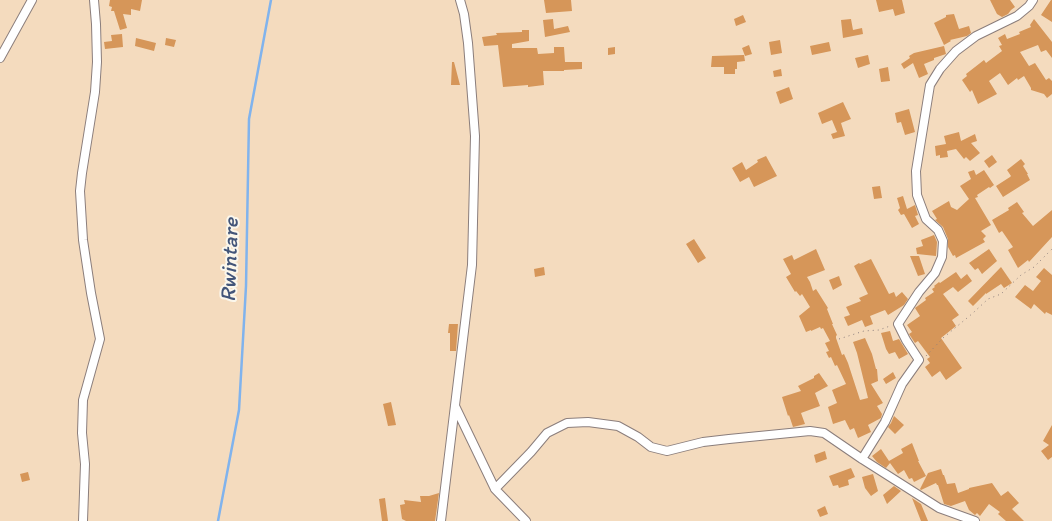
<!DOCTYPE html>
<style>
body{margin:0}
canvas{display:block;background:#f4dbbe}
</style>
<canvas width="1052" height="521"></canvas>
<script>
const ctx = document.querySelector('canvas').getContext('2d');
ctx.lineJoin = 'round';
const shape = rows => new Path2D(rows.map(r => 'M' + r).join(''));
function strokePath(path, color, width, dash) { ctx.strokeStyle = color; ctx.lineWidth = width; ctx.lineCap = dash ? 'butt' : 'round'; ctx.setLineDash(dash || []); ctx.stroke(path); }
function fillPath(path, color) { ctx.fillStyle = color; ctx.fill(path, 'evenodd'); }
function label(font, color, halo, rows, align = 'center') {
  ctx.font = font + ' Itim,sans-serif'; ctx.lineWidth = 4; ctx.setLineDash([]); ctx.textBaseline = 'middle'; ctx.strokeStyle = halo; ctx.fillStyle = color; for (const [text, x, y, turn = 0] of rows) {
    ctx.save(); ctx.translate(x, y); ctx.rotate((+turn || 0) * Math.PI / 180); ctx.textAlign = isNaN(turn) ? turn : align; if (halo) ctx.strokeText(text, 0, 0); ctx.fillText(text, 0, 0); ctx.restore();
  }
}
strokePath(shape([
 [218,521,239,410,246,286,249,119,271,0]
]), '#80b3ed', 2.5);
fillPath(shape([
 [110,0,142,0,140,11,131,9,131,15,123,14,127,28,120,30,114,11,111,11,112,7,109,6],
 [544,0,571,0,572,11,546,13],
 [876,0,902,0,905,13,895,16,893,9,879,12],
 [990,0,1010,0,1015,7,1011,10,1008,14,1002,17,997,14],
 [1051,0,1052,0,1052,22,1041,15],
 [954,14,959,29,969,26,971,33,967,36,950,40,951,41,944,45,934,23,946,17,946,15],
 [743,15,746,22,736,26,734,19],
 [553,19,554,29,568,26,570,32,545,37,543,20],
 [851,19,853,30,862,28,863,34,843,38,841,20],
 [1034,19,1052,42,1052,58,1046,50,1041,52,1038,45,1020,52,1029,66,1035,63,1046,80,1049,78,1052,81,1052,94,1047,98,1044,94,1031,90,1031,88,1024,76,1018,80,1017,78,1008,85,1000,73,989,81,997,94,978,104,972,90,970,92,962,80,967,76,966,74,984,60,986,63,1002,51,999,46,1002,45,998,38,1005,34,1007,39,1020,34,1019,32,1031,27,1030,25],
 [522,30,529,30,529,41,512,44,512,48,537,48,538,54,554,53,554,47,564,47,565,62,582,62,582,69,564,70,564,71,543,71,544,85,528,87,528,85,503,87,498,45,484,46,482,37,497,35,496,33,522,32],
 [122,34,123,47,105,49,104,42,112,41,111,35],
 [136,38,156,43,154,51,135,46],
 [166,38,176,40,174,47,165,45],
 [780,40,782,53,771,55,769,42],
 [829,42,831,51,812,55,810,46],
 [749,45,752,54,745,56,742,48],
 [944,46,946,54,934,58,934,60,924,64,928,74,919,78,913,63,904,69,901,64,910,58,909,56,914,53],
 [615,47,615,54,608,55,608,48],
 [744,55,745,61,737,62,737,69,735,69,735,74,724,74,724,67,711,67,712,56],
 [868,55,870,64,858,68,855,58],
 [452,62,454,62,460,85,451,85],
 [888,67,890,81,881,82,879,69],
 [781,69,782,76,774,77,773,71],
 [789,87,793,99,780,104,776,92],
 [843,102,851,119,841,123,845,136,833,139,831,134,837,132,832,120,822,124,818,113],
 [909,109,915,132,905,135,901,122,897,123,895,113],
 [959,132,961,141,975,134,977,141,971,143,980,153,970,161,966,157,964,159,956,149,947,151,948,157,940,158,940,155,936,156,935,146,946,144,944,136],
 [992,155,997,162,989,168,984,161],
 [766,156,777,176,754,187,749,177,740,182,732,168,742,162,746,170,758,162,757,160],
 [1021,159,1025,164,1023,166,1028,174,1027,174,1030,180,1003,197,996,186,1010,177,1011,176,1007,170],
 [974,170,976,175,984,170,994,185,990,188,989,187,977,195,978,197,975,198,991,225,981,231,986,236,983,239,985,242,956,258,955,255,953,256,948,247,948,239,943,227,935,220,937,219,932,211,949,201,951,207,957,210,969,199,960,186,971,179,968,172],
 [880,186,882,198,874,199,872,187],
 [903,196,907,209,915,205,918,215,915,216,919,224,912,228,904,214,901,215,898,210,900,208,897,198],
 [1017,202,1024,212,1022,213,1033,226,1052,210,1052,237,1029,262,1028,260,1018,268,1008,250,1013,247,1002,231,999,233,992,220,1009,210,1008,208],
 [934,235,937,242,936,256,917,254,916,248,923,246,921,240],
 [694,239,706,258,698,263,686,244],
 [816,249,825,270,807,277,810,282,813,291,816,289,828,308,827,309,833,324,832,324,837,335,836,336,836,338,842,355,844,354,848,363,860,400,868,398,857,353,853,342,865,338,872,354,876,369,877,369,878,381,871,384,883,403,877,406,882,414,881,418,868,425,871,432,858,438,854,428,850,430,845,420,833,424,828,407,837,403,832,390,846,384,837,365,835,366,831,357,829,358,826,352,829,351,825,343,830,341,823,328,821,329,820,327,811,331,811,330,806,332,799,316,810,307,802,294,800,296,796,291,795,292,786,277,791,274,783,259,792,255,794,260],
 [989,249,997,261,982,274,978,268,975,270,969,263],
 [910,256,919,256,925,274,918,276],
 [871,259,889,294,894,292,896,297,902,292,908,299,904,305,888,315,885,310,870,316,873,324,865,327,862,320,848,326,844,317,850,315,846,307,861,301,859,298,868,294,854,266,859,263,860,264],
 [544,267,545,275,535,277,534,269],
 [1001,267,1012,283,1004,288,1001,284,986,294,986,293,973,306,968,301],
 [1044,268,1052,275,1052,315,1046,312,1045,314,1034,304,1031,309,1015,297,1025,285,1033,291,1041,281,1036,277],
 [956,272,961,279,967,274,972,281,958,292,953,287,943,294,959,315,952,320,956,326,941,338,962,368,946,380,940,371,932,377,925,367,930,363,927,359,930,357,918,341,915,343,909,334,912,332,907,325,920,316,915,308,926,300,925,298,934,292,932,289,935,287,934,286,939,282,940,283],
 [839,276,842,285,833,290,829,280],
 [449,324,458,324,456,351,450,351,450,333,448,333],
 [890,331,893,341,899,339,908,354,899,359,895,352,889,354,886,349,881,333],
 [893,372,896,378,886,384,883,379],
 [819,373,828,386,815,393,820,406,801,413,805,424,793,427,789,415,788,416,782,397,801,391,798,386,814,378,814,376],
 [391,402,396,425,388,426,383,404],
 [894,416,904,425,895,434,888,427,891,423],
 [1052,425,1052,457,1048,460,1041,451,1049,445,1043,441],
 [912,443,919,461,918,461,926,476,914,482,912,478,909,479,904,470,898,474,890,463,886,468,877,462,872,456,881,449,889,461,903,453,901,449],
 [825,451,827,459,816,463,814,455],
 [851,468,855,477,848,480,849,485,839,488,838,485,833,486,829,476],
 [941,469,943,475,944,475,947,484,955,483,958,493,969,489,969,488,992,483,1001,496,1008,491,1019,503,1012,509,1024,521,1006,521,998,514,1000,512,989,504,980,516,977,513,975,515,969,510,965,501,951,506,944,504,938,485,937,485,936,483,921,490,920,489,928,473],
 [28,472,30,480,22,482,20,474],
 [873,474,878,491,871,496,865,488,862,477],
 [894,486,901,491,887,504,883,495],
 [439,493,435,521,406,521,402,519,400,505,405,504,404,500,421,502,420,496,429,496],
 [385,498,388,521,382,521,379,499],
 [912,498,921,504,928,521,921,521],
 [825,506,828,514,820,517,817,510]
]), '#d69659');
const minor = shape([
 [0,58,32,0],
 [455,406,495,489,526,521],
 [862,459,885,422,902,384,919,360,906,340,898,324,919,292,935,273,942,257,943,241,938,230,926,219,917,195,916,171,930,85,940,69,956,51,976,36,1017,16,1029,6,1033,0],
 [495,489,531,452,547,433,567,423,588,422,618,426,638,437,651,447,667,451,703,442,729,439,810,431,824,433,862,459,939,508,975,521],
 [83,521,85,464,82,433,83,400,100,339,91,293,83,240,80,191,82,173,95,92,97,62,96,24,94,0],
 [441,521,472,265,475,136,468,43,464,14,460,0]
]);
strokePath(minor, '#8b7e7c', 10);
strokePath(shape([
 [839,339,864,331,879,330,890,326],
 [926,356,943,338,973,313,988,299,1001,294,1021,275,1034,267,1052,249]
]), '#8b7e7c', 1, [1, 4]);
strokePath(minor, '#fff', 8);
label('italic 22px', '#435579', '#fbf7ec', [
 ["Rwintare",231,260,-88]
]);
</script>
